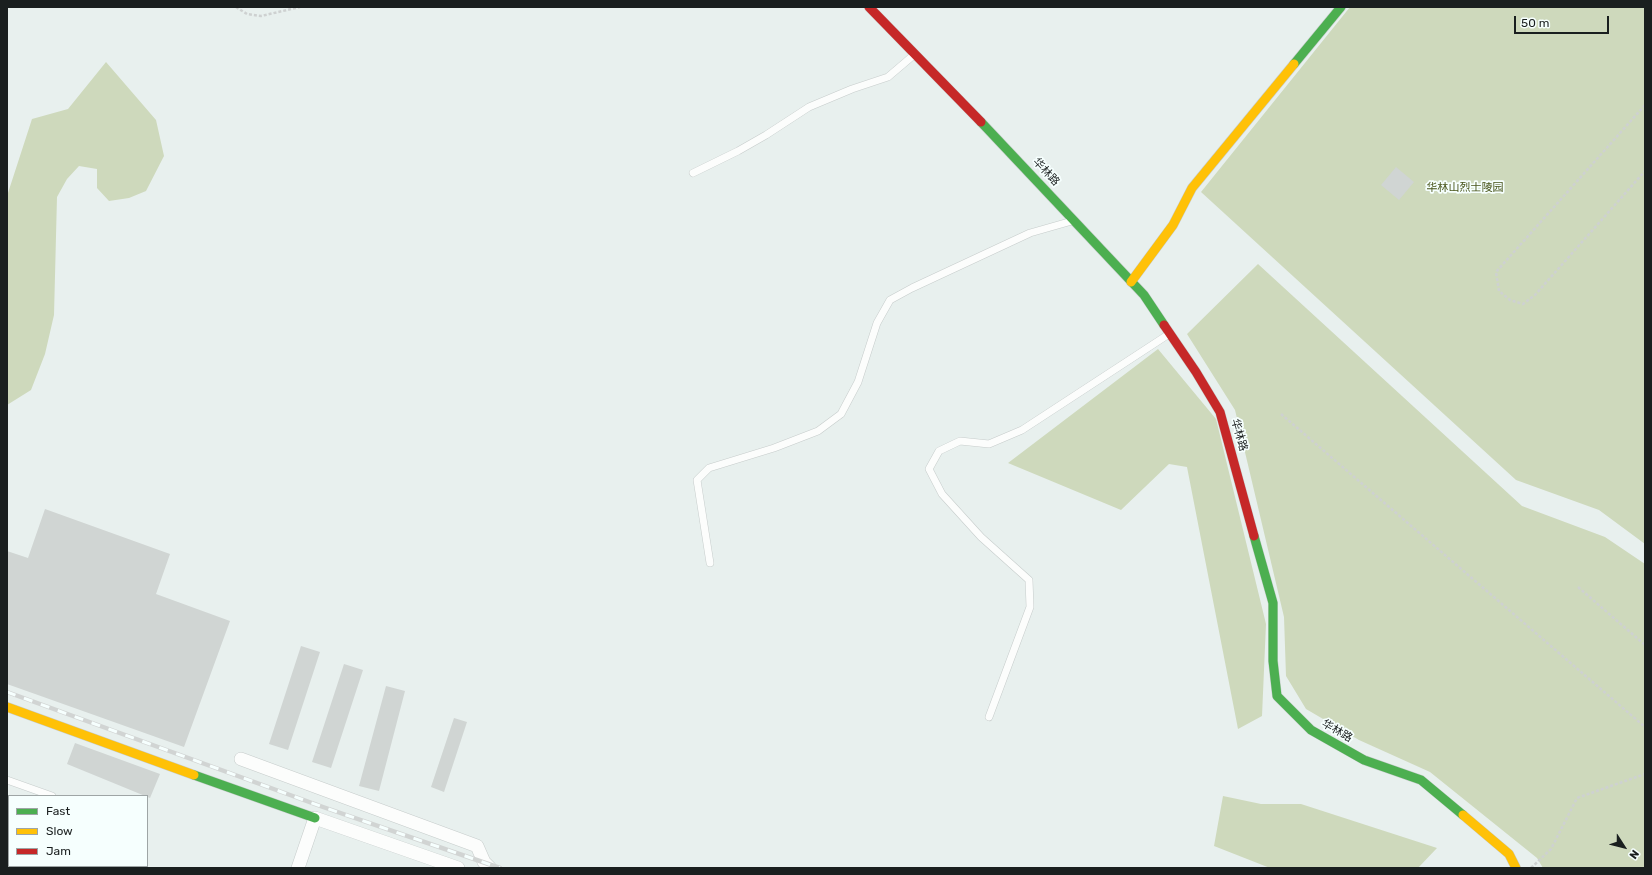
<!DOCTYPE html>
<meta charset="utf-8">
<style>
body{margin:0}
#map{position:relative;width:1652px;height:875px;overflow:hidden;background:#e8f0ee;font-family:Rubik,sans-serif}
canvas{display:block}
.frame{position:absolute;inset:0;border:8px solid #1a1f1f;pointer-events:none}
.legend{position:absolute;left:8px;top:795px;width:140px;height:72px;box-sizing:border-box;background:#f6fffe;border:1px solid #9ea5a5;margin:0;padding:5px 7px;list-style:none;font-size:12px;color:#1a1f1f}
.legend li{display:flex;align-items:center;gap:8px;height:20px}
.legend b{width:20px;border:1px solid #9ea5a5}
.north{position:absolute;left:1604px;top:827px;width:40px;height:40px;-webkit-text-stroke:3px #f6fffe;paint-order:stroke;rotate:126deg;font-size:11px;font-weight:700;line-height:16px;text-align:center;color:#1a1f1f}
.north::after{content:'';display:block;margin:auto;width:14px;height:18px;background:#1a1f1f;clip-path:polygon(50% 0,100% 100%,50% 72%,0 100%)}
.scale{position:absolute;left:1514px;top:16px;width:95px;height:18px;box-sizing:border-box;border:2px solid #1a1f1f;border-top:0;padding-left:5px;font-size:12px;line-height:14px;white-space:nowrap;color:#1a1f1f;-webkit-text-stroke:3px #f6fffe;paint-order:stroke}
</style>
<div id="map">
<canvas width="1652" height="875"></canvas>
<div class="frame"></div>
<ul class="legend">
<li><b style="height:5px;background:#4caf50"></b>Fast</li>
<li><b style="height:5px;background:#ffc107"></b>Slow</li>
<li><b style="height:5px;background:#c62828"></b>Jam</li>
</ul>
<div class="north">N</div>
<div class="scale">50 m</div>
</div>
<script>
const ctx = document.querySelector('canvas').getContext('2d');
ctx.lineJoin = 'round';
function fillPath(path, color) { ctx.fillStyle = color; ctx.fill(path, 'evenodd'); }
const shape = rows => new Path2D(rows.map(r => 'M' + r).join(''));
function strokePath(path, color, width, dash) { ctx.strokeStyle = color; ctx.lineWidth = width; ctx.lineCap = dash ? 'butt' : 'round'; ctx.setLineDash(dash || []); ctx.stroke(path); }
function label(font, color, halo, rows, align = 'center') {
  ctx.font = font + ' Rubik,"Noto Sans SC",sans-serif'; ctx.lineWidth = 3.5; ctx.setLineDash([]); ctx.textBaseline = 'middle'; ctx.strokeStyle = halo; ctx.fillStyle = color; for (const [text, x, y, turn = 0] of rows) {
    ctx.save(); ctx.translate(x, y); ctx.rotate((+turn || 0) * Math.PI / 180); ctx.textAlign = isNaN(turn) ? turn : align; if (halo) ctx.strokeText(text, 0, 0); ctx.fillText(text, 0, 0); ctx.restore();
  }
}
fillPath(shape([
 [1350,7,1645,7,1645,544,1599,510,1516,480,1201,192],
 [106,62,156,120,164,156,146,191,129,198,109,201,97,188,97,169,79,166,67,179,57,197,54,315,45,354,31,390,7,405,7,196,32,119,68,109],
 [1258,264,1522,506,1605,537,1645,564,1645,868,1543,868,1537,858,1430,772,1359,740,1306,709,1286,676,1284,617,1235,410,1187,334],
 [1158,349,1216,419,1266,624,1262,716,1238,729,1187,467,1169,464,1121,510,1008,463],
 [1223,796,1261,804,1301,804,1437,848,1418,868,1270,868,1214,846]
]), '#ced9bc');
fillPath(shape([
 [1396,167,1414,182,1399,200,1381,185],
 [45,509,170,554,156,594,230,621,184,747,7,684,7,551,28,558],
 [301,646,320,652,288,750,269,744],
 [344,664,363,670,331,768,312,762],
 [386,686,405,691,379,791,359,786],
 [454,718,467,722,444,792,431,787],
 [75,743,160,774,150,798,67,764]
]), '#d0d5d3');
const lane = shape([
 [693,173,738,151,766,135,809,107,852,89,888,77,915,54],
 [710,563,697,480,709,468,774,448,818,431,841,414,858,382,877,323,890,300,912,288,1030,233,1072,221],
 [989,717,1030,607,1029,580,981,537,942,494,929,469,939,451,960,441,989,444,1022,430,1169,334],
 [7,780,52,796]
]);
const street = shape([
 [241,759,477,846,484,862,490,868],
 [298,868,315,818,458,868]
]);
const fast = shape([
 [1294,64,1341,7],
 [981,122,1144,295,1164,325],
 [1254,536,1273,603,1273,661,1277,696,1311,730,1364,760,1421,780,1463,815],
 [194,775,315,818]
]);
const slow = shape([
 [1131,282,1173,225,1192,188,1294,64],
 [7,707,194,775],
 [1463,815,1509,854,1516,868]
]);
const jam = shape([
 [869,7,981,122],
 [1164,325,1196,372,1220,412,1254,536]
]);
strokePath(lane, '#c6cccb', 8);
strokePath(street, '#c6cccb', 14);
strokePath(fast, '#c6cccb', 10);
strokePath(slow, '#c6cccb', 10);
strokePath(jam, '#c6cccb', 10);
strokePath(shape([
 [236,7,247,14,261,16,300,7],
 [1645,105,1496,272,1499,291,1510,300,1523,304,1535,295,1645,171],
 [1281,414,1645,727],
 [1578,587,1645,645],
 [1531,868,1551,849,1577,798,1645,774]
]), '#ced1d1', 2.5, [3, 2]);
strokePath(lane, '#fcfdfc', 7);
strokePath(street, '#fcfdfc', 13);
strokePath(fast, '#4caf50', 9);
strokePath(slow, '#ffc107', 9);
strokePath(jam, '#c62828', 9);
const rail = shape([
 [7,692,323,807,500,868]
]);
strokePath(rail, '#d1d4d3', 4.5);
strokePath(rail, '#f6fffe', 3, [9]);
label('11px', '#1a1f1f', '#f6fffe', [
 ["华林路",1046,172,47],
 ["华林路",1239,435,74],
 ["华林路",1337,731,30]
]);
label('11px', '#48551a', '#f6fffe', [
 ["华林山烈士陵园",1465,188]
]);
</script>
